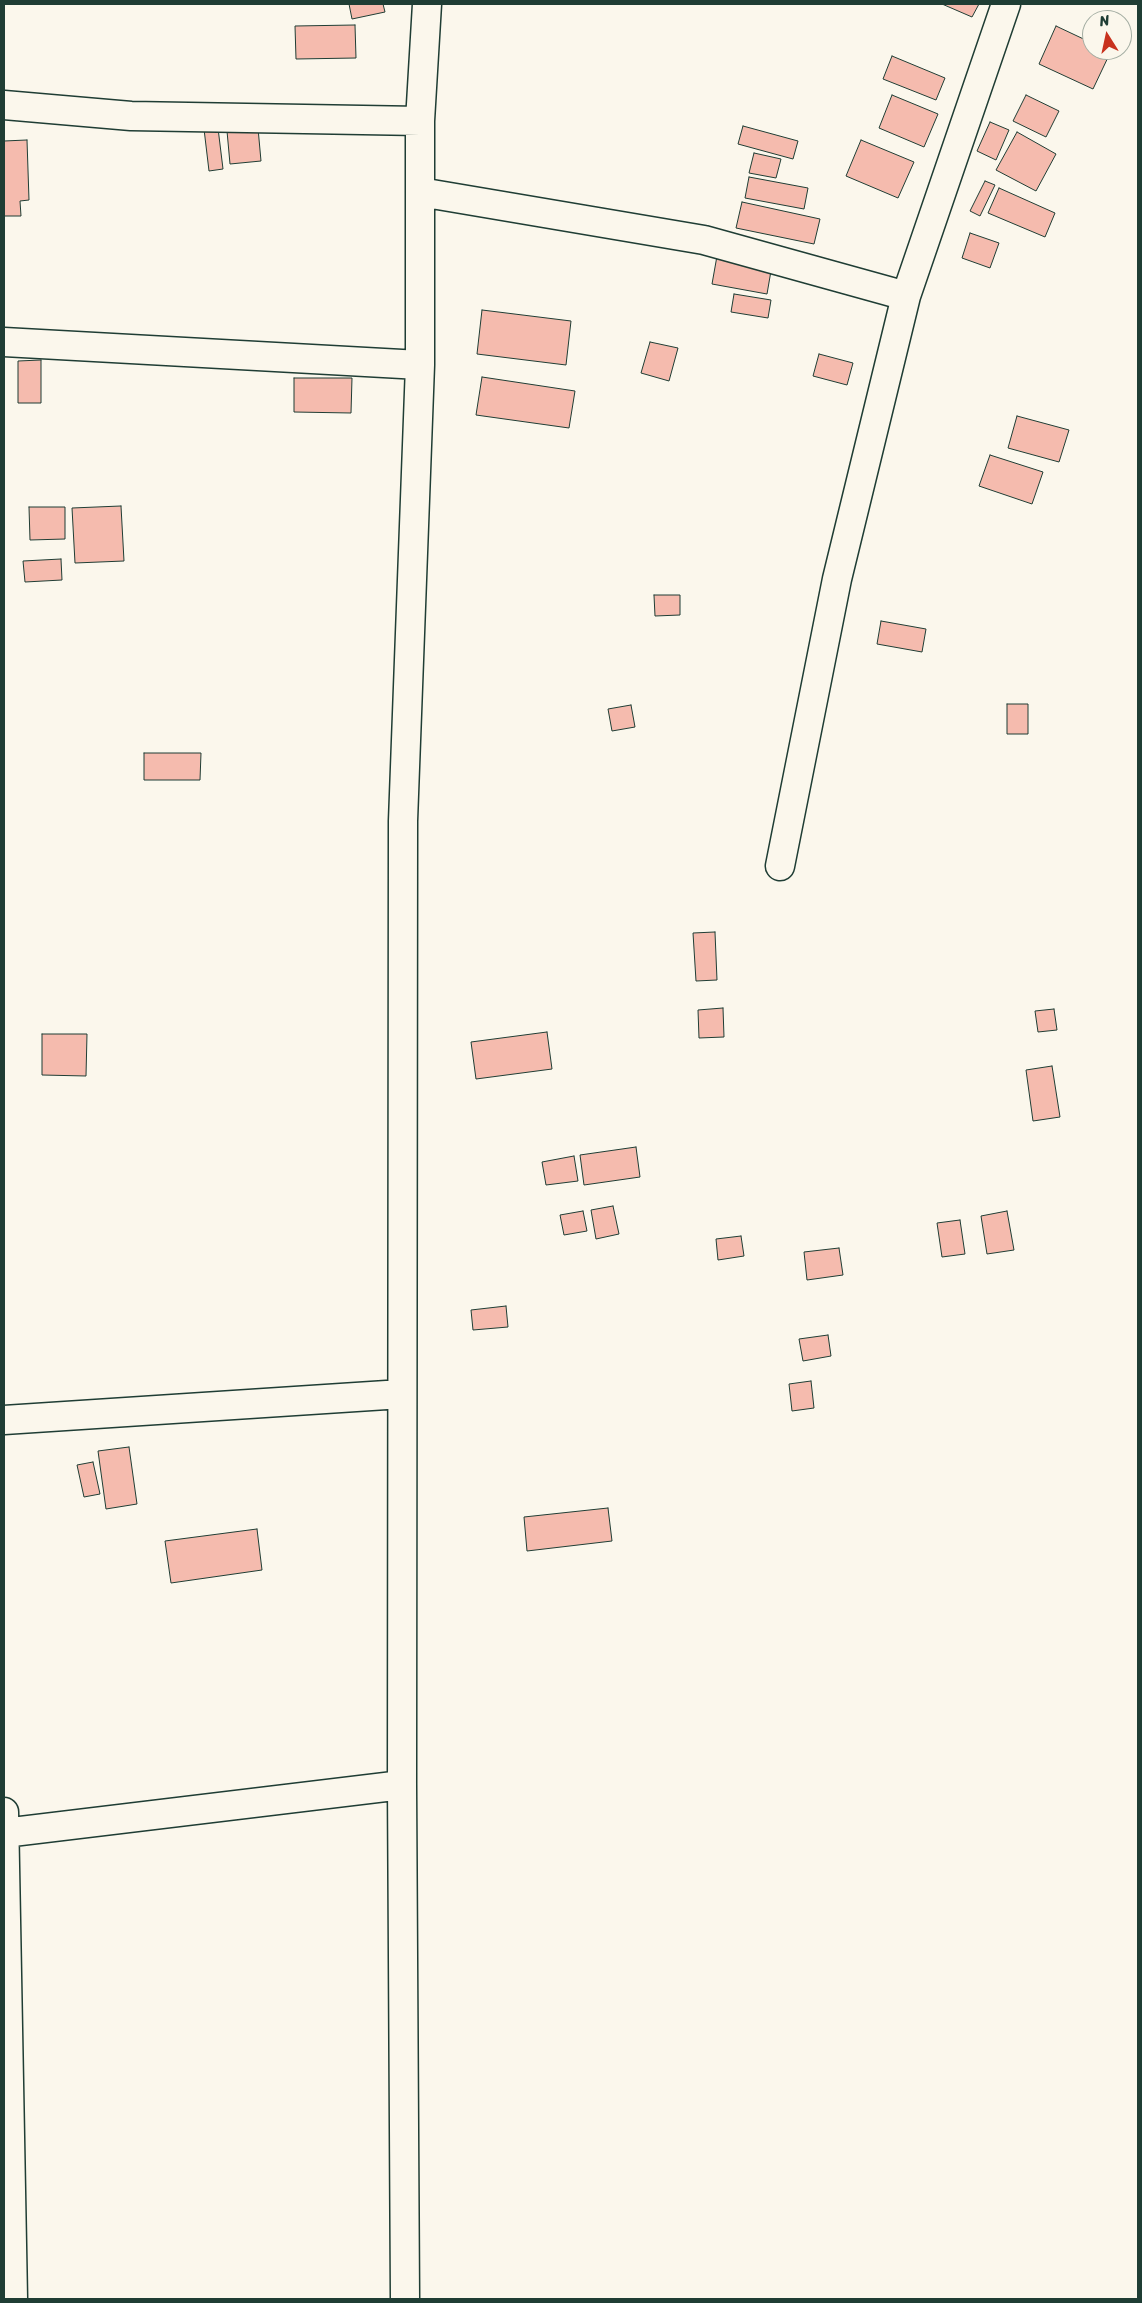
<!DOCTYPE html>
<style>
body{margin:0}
#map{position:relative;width:1142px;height:2303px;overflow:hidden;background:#fbf7ec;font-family:Sriracha,sans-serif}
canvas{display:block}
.frame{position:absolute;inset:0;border:5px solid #1f3d34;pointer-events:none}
.north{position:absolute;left:1082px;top:10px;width:50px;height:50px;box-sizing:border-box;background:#fbf7ec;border:1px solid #a3ada2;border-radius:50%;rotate:350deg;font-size:14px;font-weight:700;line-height:20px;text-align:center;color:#1f3d34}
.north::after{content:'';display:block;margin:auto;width:18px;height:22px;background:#c8321e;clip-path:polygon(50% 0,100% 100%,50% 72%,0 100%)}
</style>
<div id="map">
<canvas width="1142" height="2303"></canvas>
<div class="frame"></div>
<div class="north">N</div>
</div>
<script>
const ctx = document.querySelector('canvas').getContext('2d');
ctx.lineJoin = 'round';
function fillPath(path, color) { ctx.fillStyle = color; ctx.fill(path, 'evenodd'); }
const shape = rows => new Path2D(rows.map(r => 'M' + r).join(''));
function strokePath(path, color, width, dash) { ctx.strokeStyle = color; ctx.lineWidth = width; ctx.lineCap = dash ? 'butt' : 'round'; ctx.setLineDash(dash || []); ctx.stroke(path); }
const building = shape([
 [349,4,383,4,385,12,352,19,349,4],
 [942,4,979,4,972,17,942,4],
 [355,25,356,58,296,59,295,26,355,25],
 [1056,26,1092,43,1092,50,1111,51,1093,89,1039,64,1056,26],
 [892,56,945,78,936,100,883,79,892,56],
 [892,95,938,114,924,147,879,128,892,95],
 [1026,95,1059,111,1046,137,1013,121,1026,95],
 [990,122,1009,130,996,160,977,151,990,122],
 [743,126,798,141,793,159,738,144,743,126],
 [218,128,223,169,209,171,204,129,218,128],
 [258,128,261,161,230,164,227,131,258,128],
 [1017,132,1056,154,1036,191,996,170,1017,132],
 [27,140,29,200,20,201,21,216,4,216,4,141,27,140],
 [861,140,914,162,898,198,846,176,861,140],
 [754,153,781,159,776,178,749,173,754,153],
 [749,177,808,188,804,209,745,198,749,177],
 [985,181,995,185,980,216,970,211,985,181],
 [999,188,1055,213,1045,237,988,213,999,188],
 [742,202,820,219,814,244,736,228,742,202],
 [970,233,999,243,990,268,962,258,970,233],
 [717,256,772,265,767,294,712,284,717,256],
 [734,294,771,300,768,318,731,312,734,294],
 [482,310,571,321,566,365,477,354,482,310],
 [650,342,678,348,669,381,641,373,650,342],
 [819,354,853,363,847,385,813,376,819,354],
 [41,360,41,403,18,403,18,361,41,360],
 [482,377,575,391,569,428,476,415,482,377],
 [294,378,352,378,351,413,294,412,294,378],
 [1017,416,1069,430,1059,462,1008,448,1017,416],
 [990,455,1043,472,1032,504,979,486,990,455],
 [121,506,124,561,75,563,72,508,121,506],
 [29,507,65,507,65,539,30,540,29,507],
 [61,559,62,580,25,582,23,561,61,559],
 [654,595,680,595,680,615,655,616,654,595],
 [881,621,926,629,922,652,877,644,881,621],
 [1007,704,1028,704,1028,734,1007,734,1007,704],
 [631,705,635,727,612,731,608,709,631,705],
 [144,753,201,753,200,780,144,780,144,753],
 [715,932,717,980,696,981,693,933,715,932],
 [723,1008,724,1037,699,1038,698,1010,723,1008],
 [1054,1009,1057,1030,1038,1032,1035,1011,1054,1009],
 [547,1032,552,1069,476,1079,471,1042,547,1032],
 [42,1034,87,1034,86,1076,42,1075,42,1034],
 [1052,1066,1060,1117,1033,1121,1026,1070,1052,1066],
 [636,1147,640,1177,584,1185,580,1155,636,1147],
 [574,1156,578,1181,546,1185,542,1162,574,1156],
 [613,1206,619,1234,596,1239,591,1210,613,1206],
 [583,1211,587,1231,564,1235,560,1215,583,1211],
 [1007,1211,1014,1250,987,1254,981,1216,1007,1211],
 [960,1220,965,1254,942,1257,937,1223,960,1220],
 [741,1236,744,1256,718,1260,716,1239,741,1236],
 [839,1248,843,1275,807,1280,804,1252,839,1248],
 [506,1306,508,1327,473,1330,471,1310,506,1306],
 [828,1335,831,1356,803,1361,799,1339,828,1335],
 [811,1381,814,1408,792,1411,789,1384,811,1381],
 [129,1447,137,1504,106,1509,98,1451,129,1447],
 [93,1462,100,1494,84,1497,77,1465,93,1462],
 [608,1508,612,1541,527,1551,524,1517,608,1508],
 [257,1529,262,1570,171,1583,165,1541,257,1529]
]);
fillPath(building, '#f5bbae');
strokePath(building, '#1f3d34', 1);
const minor = shape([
 [4,105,131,116,420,121],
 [420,192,704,240,906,296],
 [4,342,420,365],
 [780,866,837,579,906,296,1006,4],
 [4,1420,402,1394],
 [4,1812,13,2299],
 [4,1833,402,1785],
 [405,2299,402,1785,403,821,420,365,420,121,427,4]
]);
strokePath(minor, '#1f3d34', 31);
strokePath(minor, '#fbf7ec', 28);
</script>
